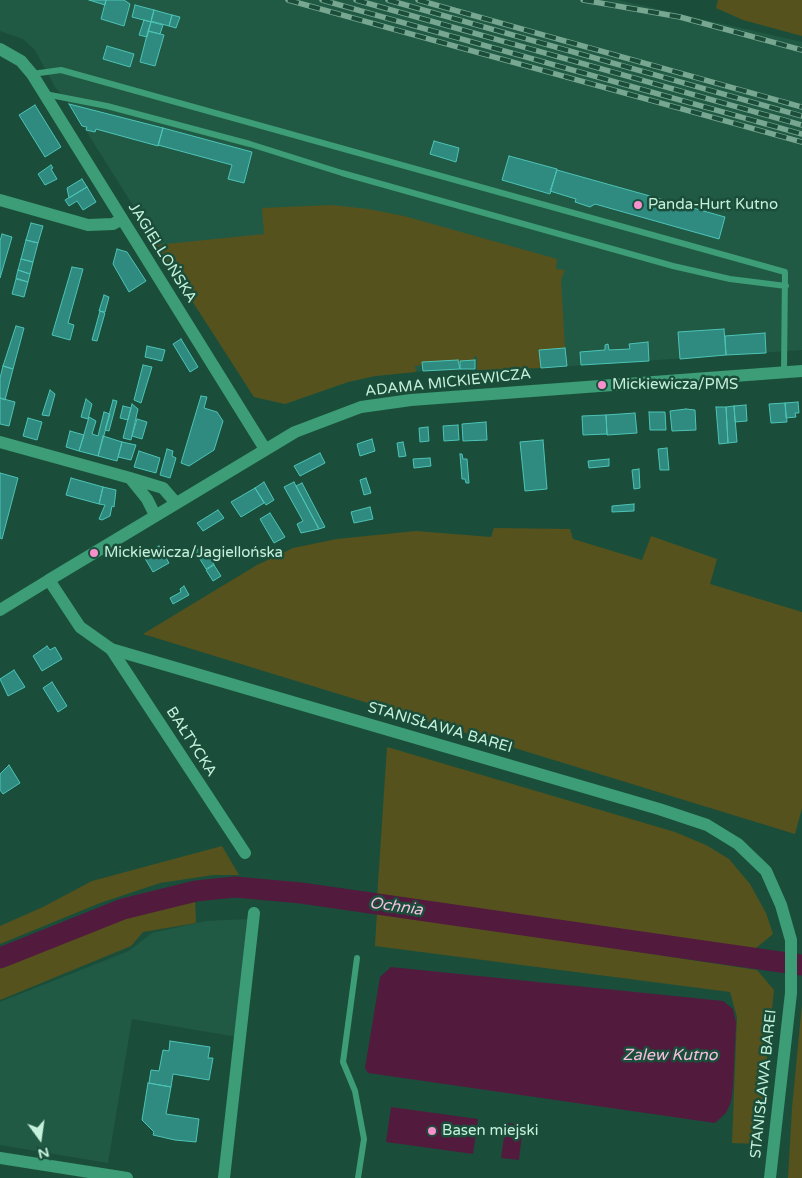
<!DOCTYPE html>
<meta charset="utf-8">
<style>
body{margin:0}
#map{position:relative;width:802px;height:1178px;overflow:hidden;background:#1b4e3a;font-family:"Varela Round",sans-serif}
canvas{display:block}
.north{position:absolute;left:15px;top:1113px;width:50px;height:50px;-webkit-text-stroke:4px #1b4e3a;paint-order:stroke;rotate:166deg;font-size:14px;font-weight:700;line-height:20px;text-align:center;color:#c5f1dc}
.north::after{content:'';display:block;margin:auto;width:18px;height:22px;background:#c5f1dc;clip-path:polygon(50% 0,100% 100%,50% 72%,0 100%)}
</style>
<div id="map">
<canvas width="802" height="1178"></canvas>
<div class="north">N</div>
</div>
<script>
const ctx = document.querySelector('canvas').getContext('2d');
ctx.lineJoin = 'round';
function fillPath(path, color) { ctx.fillStyle = color; ctx.fill(path, 'evenodd'); }
const shape = rows => new Path2D(rows.map(r => 'M' + r).join(''));
function strokePath(path, color, width, dash) { ctx.strokeStyle = color; ctx.lineWidth = width; ctx.lineCap = dash ? 'butt' : 'round'; ctx.setLineDash(dash || []); ctx.stroke(path); }
function label(font, color, halo, rows, align = 'center') {
  ctx.font = font + ' "Varela Round",sans-serif'; ctx.lineWidth = 5; ctx.setLineDash([]); ctx.textBaseline = 'middle'; ctx.strokeStyle = halo; ctx.fillStyle = color; for (const [text, x, y, turn = 0] of rows) {
    ctx.save(); ctx.translate(x, y); ctx.rotate((+turn || 0) * Math.PI / 180); ctx.textAlign = isNaN(turn) ? turn : align; if (halo) ctx.strokeText(text, 0, 0); ctx.fillText(text, 0, 0); ctx.restore();
  }
}
fillPath(shape([
 [0,0,618,0,802,42,802,350,541,368,423,371,375,376,348,382,285,404,254,397,69,104,55,87,35,50,23,39,0,31],
 [252,919,237,1037,132,1019,108,1163,0,1145,0,1002,129,951,152,933,206,921]
]), '#215a44');
fillPath(shape([
 [718,0,802,0,802,36,743,20,716,8],
 [332,205,368,209,404,216,557,259,556,269,565,270,561,280,565,348,540,350,541,368,477,370,477,357,474,356,474,361,423,362,423,365,415,366,416,372,375,376,348,382,285,404,254,397,156,245,264,234,262,208],
 [494,528,570,529,573,539,642,560,651,536,717,559,710,584,802,612,802,808,795,834,143,634,257,565,293,548,337,539,416,531,491,537],
 [387,747,675,832,706,845,729,859,750,884,766,913,773,934,756,948,738,949,377,899],
 [222,846,239,875,213,875,160,883,100,903,0,944,0,926,43,907,92,881],
 [195,898,196,923,143,932,131,946,0,1000,0,965,102,921,134,910,164,902],
 [377,912,757,970,774,990,758,1144,732,1143,737,1017,730,992,375,946],
 [802,1004,802,1178,788,1178,792,1108]
]), '#56521d');
fillPath(shape([
 [391,967,723,1001,733,1009,736,1023,733,1087,731,1102,726,1113,715,1123,368,1073,365,1068,380,977],
 [391,1107,478,1119,473,1154,386,1142],
 [506,1123,523,1125,519,1160,501,1158]
]), '#521b3e');
strokePath(shape([
 [0,958,123,909,196,891,235,887,301,893,802,965]
]), '#521b3e', 21);
const building = shape([
 [89,0,106,0,105,5,89,0],
 [106,0,124,0,130,4,124,26,101,19,106,0],
 [135,5,154,10,151,22,132,17,135,5],
 [154,10,172,15,169,26,151,21,154,10],
 [172,15,180,17,176,28,169,26,172,15],
 [144,20,151,22,147,37,139,35,144,20],
 [151,22,163,25,160,34,148,31,151,22],
 [148,31,164,35,155,66,140,62,148,31],
 [107,46,134,54,130,67,103,59,107,46],
 [69,104,163,128,158,146,96,129,95,132,86,130,87,127,82,126,69,104],
 [35,105,61,147,45,157,19,115,35,105],
 [163,128,252,152,244,183,228,179,232,165,158,145,163,128],
 [434,141,459,148,456,162,430,154,434,141],
 [509,156,557,169,550,194,502,180,509,156],
 [51,165,53,168,51,169,57,179,45,185,38,174,51,165],
 [557,170,725,217,719,239,595,204,590,207,575,202,576,199,550,191,557,170],
 [82,179,87,187,69,198,67,188,82,179],
 [87,187,96,202,83,210,77,201,69,206,65,200,87,187],
 [31,223,43,226,38,243,26,240,31,223],
 [2,234,12,237,0,278,0,241,2,234],
 [26,240,38,243,33,262,21,259,26,240],
 [117,249,127,252,146,281,129,292,113,264,117,249],
 [21,259,33,262,30,274,18,270,21,259],
 [72,267,83,269,68,323,74,325,70,340,52,335,72,267],
 [18,270,30,274,28,282,16,278,18,270],
 [16,279,28,282,24,297,12,294,16,279],
 [104,295,109,297,105,312,99,311,104,295],
 [100,311,105,313,97,341,92,340,100,311],
 [16,326,24,328,13,369,3,366,16,326],
 [724,329,726,355,680,359,678,332,724,329],
 [765,333,766,353,726,355,725,336,765,333],
 [181,339,198,367,190,372,173,344,181,339],
 [648,342,649,361,581,365,580,352,605,350,605,345,608,344,609,350,630,349,629,344,648,342],
 [147,346,165,350,162,361,145,357,147,346],
 [565,348,567,366,541,368,539,350,565,348],
 [458,360,460,369,423,371,422,362,458,360],
 [475,360,475,369,460,369,460,361,475,360],
 [143,365,152,367,141,403,134,400,143,365],
 [3,366,13,369,5,400,0,398,0,378,3,366],
 [50,390,55,394,49,416,42,415,50,390],
 [201,396,207,397,204,408,217,412,223,421,214,450,189,466,181,463,201,396],
 [0,398,15,402,9,426,0,424,0,398],
 [86,399,92,404,88,419,81,417,86,399],
 [113,400,117,401,109,431,105,430,113,400],
 [798,402,799,413,795,413,796,417,786,418,785,403,798,402],
 [785,403,787,422,771,423,769,404,785,403],
 [132,404,138,409,131,440,123,438,132,404],
 [746,405,747,421,735,422,734,406,746,405],
 [123,406,131,408,128,420,120,418,123,406],
 [734,406,737,442,728,443,726,407,734,406],
 [716,407,726,407,728,443,719,444,716,407],
 [686,409,695,410,696,430,672,431,670,411,686,409],
 [104,412,110,414,98,456,79,451,89,417,96,421,92,434,98,436,104,412],
 [649,412,665,412,666,430,650,430,649,412],
 [635,413,637,433,607,435,606,415,635,413],
 [606,415,607,434,583,435,582,416,606,415],
 [28,418,42,422,37,440,23,436,28,418],
 [137,419,147,422,142,439,132,436,137,419],
 [486,422,487,440,463,441,462,424,486,422],
 [458,425,459,440,444,441,443,426,458,425],
 [428,427,429,441,420,442,419,428,428,427],
 [70,431,84,435,79,451,66,447,70,431],
 [103,436,122,442,117,461,98,456,103,436],
 [372,439,375,451,360,456,357,444,372,439],
 [543,440,547,489,525,491,520,442,543,440],
 [122,442,136,445,131,460,118,457,122,442],
 [403,442,406,456,399,457,397,443,403,442],
 [667,448,669,470,660,470,658,449,667,448],
 [167,449,173,451,172,456,176,458,170,478,160,475,167,449],
 [139,451,160,458,156,473,134,467,139,451],
 [320,453,325,463,300,476,294,466,320,453],
 [460,454,462,454,463,459,467,459,469,483,466,483,465,479,462,479,460,454],
 [430,458,431,466,414,468,413,459,430,458],
 [609,459,609,466,589,468,588,461,609,459],
 [639,469,640,488,634,489,632,470,639,469],
 [0,473,18,478,2,539,0,538,0,473],
 [71,478,103,487,99,504,66,495,71,478],
 [366,478,371,493,364,495,360,480,366,478],
 [264,482,274,500,266,505,255,488,264,482],
 [294,482,296,486,319,529,301,533,297,524,303,521,284,487,294,482],
 [302,483,325,527,319,529,296,486,302,483],
 [103,487,116,490,114,507,112,506,110,516,102,520,99,519,105,505,99,504,103,487],
 [255,488,264,503,241,517,231,502,255,488],
 [634,504,634,511,612,512,612,506,634,504],
 [370,507,373,519,354,523,351,512,370,507],
 [218,510,224,518,203,531,197,523,218,510],
 [270,513,285,537,274,543,260,519,270,513],
 [159,546,169,563,153,572,143,555,159,546],
 [203,547,214,564,206,569,195,551,203,547],
 [214,565,221,576,213,581,206,570,214,565],
 [184,586,189,595,173,604,170,598,181,592,180,589,184,586],
 [47,646,50,650,55,647,62,659,42,671,33,656,47,646],
 [14,670,25,687,8,696,0,679,14,670],
 [52,682,67,706,58,712,43,688,52,682],
 [9,765,20,783,3,794,0,790,0,774,9,765],
 [170,1041,210,1047,208,1058,213,1058,209,1080,173,1074,171,1087,149,1083,151,1070,159,1071,163,1050,169,1051,170,1041],
 [148,1083,171,1087,166,1114,199,1119,196,1142,175,1140,153,1135,154,1132,142,1120,148,1083]
]);
fillPath(building, '#2f8a80');
strokePath(building, '#4dc4b6', 1);
strokePath(shape([
 [32,74,61,70,785,272,784,373],
 [45,94,107,106,250,144,342,173,673,266,730,279,786,286],
 [357,958,343,1062,355,1091,364,1139,358,1178]
]), '#3c9d77', 6);
strokePath(shape([
 [0,49,21,61,32,74,265,449],
 [0,200,88,225,113,224,122,219],
 [0,442,130,478],
 [155,515,147,499,130,478,163,488,176,503],
 [49,580,295,432,361,407,411,400,802,371],
 [111,649,245,853],
 [0,1158,127,1178],
 [224,1178,254,913]
]), '#3c9d77', 12);
strokePath(shape([
 [0,610,49,580,80,627,111,649,659,809,707,825,738,844,766,871,781,905,791,940,791,993,770,1178]
]), '#3c9d77', 12);
const rail = shape([
 [288,0,802,142],
 [322,0,802,134],
 [356,0,802,125],
 [388,0,802,116],
 [418,0,802,107],
 [583,0,680,17,802,50]
]);
strokePath(rail, '#77a691', 5.5);
strokePath(rail, '#1b4e3a', 4, [11]);
for (const [x, y, r, color] of [
 [638,205,5,"#f790cd"],
 [602,385,5,"#f790cd"],
 [94,553,5,"#f790cd"],
 [432,1131,5,"#f790cd"]
]) { const dot = new Path2D(); dot.arc(x, y, r, 0, 2 * Math.PI); ctx.fillStyle = color; ctx.fill(dot); strokePath(dot, '#1b4e3a', 2); }
label('15px', '#c5f1dc', '#1b4e3a', [
 ["Panda-Hurt Kutno",648,205],
 ["Mickiewicza/PMS",612,385],
 ["Mickiewicza/Jagiellońska",104,553],
 ["Basen miejski",442,1131]
], 'left');
label('15px', '#c5f1dc', '#1b4e3a', [
 ["JAGIELLOŃSKA",162,253,58],
 ["ADAMA MICKIEWICZA",448,383,-6],
 ["STANISŁAWA BAREI",440,728,16],
 ["BAŁTYCKA",191,742,57],
 ["STANISŁAWA BAREI",764,1084,-84]
]);
label('italic 16px', '#f6bfde', '#1b4e3a', [
 ["Ochnia",396,907,8],
 ["Zalew Kutno",670,1056]
]);
</script>
